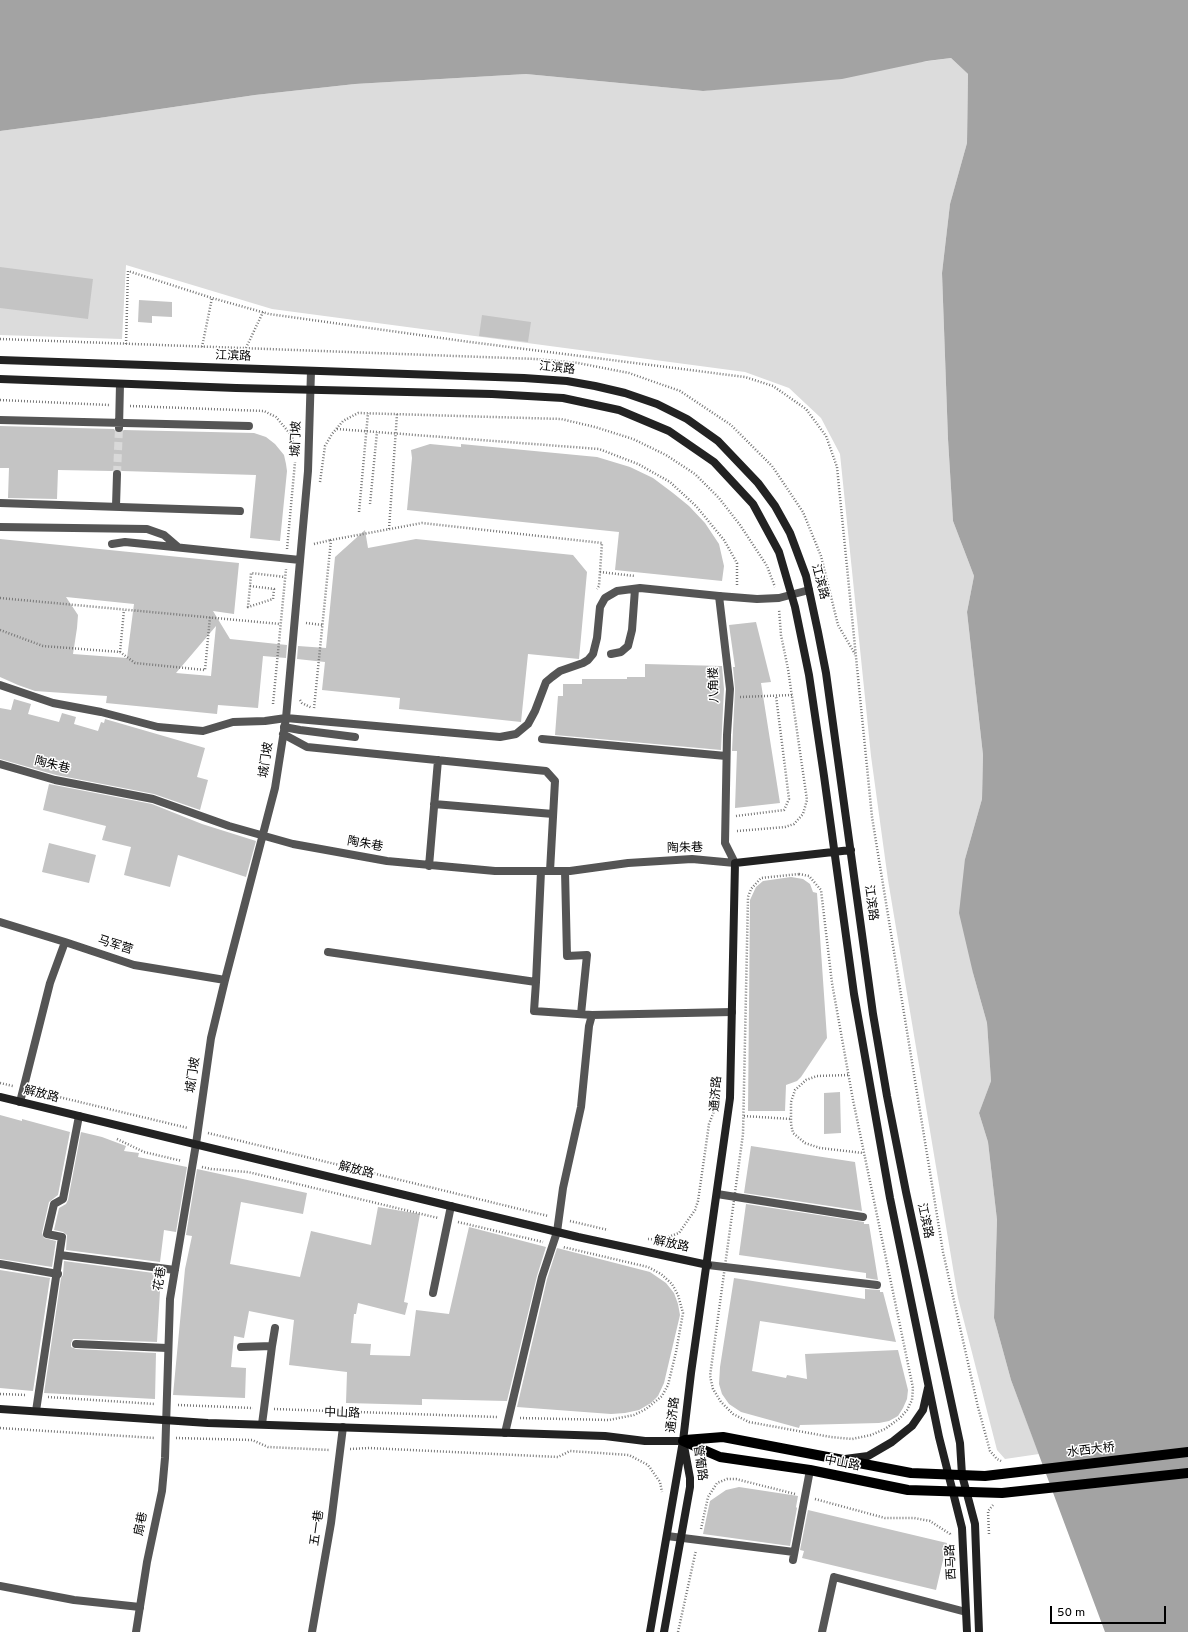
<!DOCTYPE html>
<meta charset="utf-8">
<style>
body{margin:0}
#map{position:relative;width:1188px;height:1632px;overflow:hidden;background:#fff;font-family:Overpass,sans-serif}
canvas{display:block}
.scale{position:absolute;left:1050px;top:1606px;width:116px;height:18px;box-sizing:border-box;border:2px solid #000;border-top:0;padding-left:5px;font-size:12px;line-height:14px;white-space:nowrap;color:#000;-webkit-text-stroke:3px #fff;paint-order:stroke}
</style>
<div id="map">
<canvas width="1188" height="1632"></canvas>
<div class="scale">50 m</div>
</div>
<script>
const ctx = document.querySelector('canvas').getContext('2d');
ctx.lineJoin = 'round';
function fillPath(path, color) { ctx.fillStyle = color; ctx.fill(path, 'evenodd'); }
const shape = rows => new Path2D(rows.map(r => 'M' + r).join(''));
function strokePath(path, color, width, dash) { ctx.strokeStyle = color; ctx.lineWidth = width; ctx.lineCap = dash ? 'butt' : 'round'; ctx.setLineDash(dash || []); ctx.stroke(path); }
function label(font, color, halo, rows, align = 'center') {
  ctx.font = font + ' Overpass,"Noto Sans SC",sans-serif'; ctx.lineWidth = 3; ctx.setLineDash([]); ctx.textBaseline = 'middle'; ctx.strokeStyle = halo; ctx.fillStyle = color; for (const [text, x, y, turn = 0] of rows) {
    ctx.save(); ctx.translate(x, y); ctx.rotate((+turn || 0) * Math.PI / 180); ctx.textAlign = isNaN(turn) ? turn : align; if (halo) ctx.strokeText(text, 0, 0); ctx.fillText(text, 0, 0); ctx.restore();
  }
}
fillPath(shape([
 [951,58,968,74,967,143,950,204,942,273,948,439,953,521,974,576,967,612,983,755,982,799,965,859,973,973,987,1023,991,1081,979,1113,988,1142,997,1220,994,1318,1011,1380,1039,1454,1005,1459,997,1450,958,1298,888,880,871,756,840,454,821,418,789,388,745,372,272,309,126,265,122,339,0,335,0,131,99,118,255,95,355,84,526,74,703,91]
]), '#dcdcdc');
fillPath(shape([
 [0,0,1188,0,1188,1632,1105,1632,1011,1380,994,1318,997,1220,988,1142,979,1113,991,1081,987,1023,973,973,959,913,965,859,982,799,983,755,967,612,974,576,953,521,948,439,942,273,950,204,967,143,968,74,951,58,927,61,842,79,703,91,526,74,355,84,255,95,99,118,0,131]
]), '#a3a3a3');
fillPath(shape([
 [0,267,93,279,88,319,0,308],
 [139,300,172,302,172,317,152,316,152,323,138,322],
 [482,315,531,322,528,342,479,336],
 [0,426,114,429,116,432,119,433,124,430,254,433,266,437,275,444,284,455,286,464,287,471,280,541,250,538,256,475,122,471,117,469,112,471,58,470,57,499,8,498,9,468,0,468],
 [430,444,461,447,461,444,597,457,630,467,653,478,673,493,689,506,705,523,719,544,724,566,722,581,615,570,619,532,407,510,412,458,411,450],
 [365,530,368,548,416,539,573,555,587,572,579,659,528,654,521,722,399,709,400,698,322,690,325,662,297,659,298,646,326,648,335,557],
 [0,539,239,563,234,614,213,611,230,639,287,645,286,658,263,656,258,708,218,705,217,714,106,703,107,696,35,691,18,685,0,677],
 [66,597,134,604,127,658,73,654,77,628,78,615],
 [216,626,211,676,176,673],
 [756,622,771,682,761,683,780,803,735,808,737,751,732,751,735,689,733,667,735,667,729,625],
 [645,664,722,666,724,689,721,750,555,735,558,696,563,696,563,684,582,684,582,679,627,679,627,677,645,677],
 [14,699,31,704,28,714,59,722,62,713,76,717,74,724,98,731,101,722,104,723,105,719,205,748,197,777,208,780,200,810,154,794,56,775,0,759,0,708,11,710],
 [49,784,152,804,202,824,256,841,246,877,178,855,170,887,124,875,131,847,102,840,106,826,43,810],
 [49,843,96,855,89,883,42,872],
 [791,877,803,879,810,884,813,892,817,893,827,1038,801,1077,797,1081,786,1085,785,1111,748,1111,750,900,756,887,763,881],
 [840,1092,841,1133,824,1134,824,1093],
 [0,1115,22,1121,22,1119,70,1132,58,1195,49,1202,42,1233,44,1238,56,1241,52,1267,0,1259],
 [81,1132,102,1137,126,1146,124,1151,139,1153,138,1157,187,1167,176,1232,164,1230,160,1262,66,1250,67,1235,63,1232,54,1230,59,1208,66,1204,68,1200],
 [751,1146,855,1162,862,1211,744,1193],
 [197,1169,307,1193,303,1214,241,1202,230,1264,300,1277,311,1231,371,1245,378,1207,420,1214,404,1302,408,1303,405,1315,358,1303,356,1314,354,1314,351,1343,371,1344,370,1355,410,1356,416,1310,449,1314,469,1227,546,1247,537,1276,507,1401,422,1399,422,1405,346,1403,347,1372,289,1365,294,1320,249,1311,244,1338,234,1336,231,1367,246,1368,245,1398,173,1395,185,1269,192,1236,186,1235],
 [746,1204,864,1222,864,1224,869,1224,878,1280,866,1278,866,1273,739,1255],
 [557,1248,650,1272,666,1283,674,1293,678,1304,680,1315,664,1383,658,1396,651,1403,639,1410,625,1413,611,1414,517,1407,547,1279],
 [64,1261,161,1274,157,1342,76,1339,73,1339,71,1343,71,1347,76,1349,156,1353,155,1399,44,1393,61,1278,63,1275],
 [0,1270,50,1278,33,1391,0,1388],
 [734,1278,865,1299,865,1289,880,1290,880,1292,883,1292,896,1342,760,1321,752,1371,786,1378,787,1375,807,1379,805,1354,898,1350,908,1390,907,1399,903,1408,898,1416,889,1421,879,1423,800,1425,799,1428,741,1412,729,1404,722,1394,719,1384,720,1367],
 [739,1487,798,1496,796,1507,797,1508,790,1546,703,1534,710,1501,726,1490],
 [808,1510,947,1543,936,1590,802,1558,804,1551,800,1550]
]), '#c4c4c4');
strokePath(shape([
 [117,474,119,428]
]), '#d9d9d9', 8, [8, 4]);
strokePath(shape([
 [0,339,536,359,578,363,629,373,680,391,731,425,772,466,803,512,821,556,838,625,855,654],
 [126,344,128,271,212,298,269,314,470,342,745,377,773,386,806,409,826,436,837,467,872,817,943,1252,978,1407,990,1451,997,1459,1001,1461],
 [202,347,212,298],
 [246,348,263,312],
 [0,400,109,405],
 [130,406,264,411,276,417,292,436,295,455],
 [337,429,599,449,638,464,670,482,696,506,724,540,737,563,737,587],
 [320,482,325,446,332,434,343,421,358,413,561,419,595,427,633,439,666,455,695,474,719,498,740,525,767,566,775,587],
 [370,504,377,432],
 [359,512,368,413],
 [389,529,397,414],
 [314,544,331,540],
 [287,549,295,462],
 [600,572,635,576],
 [250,586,274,589,273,599,248,607,250,586,251,573,285,577],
 [0,598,280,624],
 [306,623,323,625],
 [0,630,43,646,120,652,135,663,205,670,210,617],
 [120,652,124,610],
 [740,697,792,695],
 [300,700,302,703,312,708],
 [273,704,286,569],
 [314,708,331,540,422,523,602,543,599,586,597,589],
 [736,816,784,810,789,799,776,696],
 [737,831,785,827,794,824,803,814,807,800,788,669,781,635,779,609],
 [799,874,809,876,821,890,832,983,853,1100,913,1388,912,1400,907,1410,900,1418,885,1429,871,1435,852,1439,831,1437,749,1422,733,1414,721,1402,713,1389,710,1376,743,1134,748,897,751,889,761,878,799,874],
 [848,1075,817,1076,806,1080,795,1090,791,1102,791,1124,793,1133,805,1143,820,1148,863,1153],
 [0,1083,13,1086],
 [34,1091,188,1128],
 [744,1116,791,1119],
 [208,1133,548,1216],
 [117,1139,144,1152,182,1161],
 [202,1167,211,1169,248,1172,438,1218],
 [570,1221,608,1230],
 [458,1222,543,1242],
 [648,1239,660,1240,679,1233,695,1210,698,1201,709,1124,716,1106],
 [0,1394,27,1395],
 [48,1397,155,1404],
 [178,1405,253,1408],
 [274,1409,497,1417],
 [520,1418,609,1420,634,1415,646,1409,662,1396,668,1385,676,1352,683,1313,678,1295,672,1284,661,1274,648,1267,563,1247],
 [0,1428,155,1438],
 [176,1438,252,1440,268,1447,330,1450],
 [350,1449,369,1448,558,1457,570,1451,629,1455,648,1465,660,1482,662,1492],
 [815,1499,885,1518,914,1518,930,1521,950,1534,950,1536],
 [701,1529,708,1497,717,1483,727,1479,736,1479,795,1494],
 [989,1534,988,1511,993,1505],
 [678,1632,696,1550]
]), '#777', 2.5, [1, 2]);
strokePath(shape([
 [283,734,307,747,546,771,555,781,550,871],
 [542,739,726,756],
 [0,764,55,780,153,799,229,826,293,844,387,861,495,871,570,871,628,863,692,859,735,863],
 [434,804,553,814],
 [735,863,725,843,727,735,730,689,719,596,757,599,779,598,809,590],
 [429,866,438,760],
 [565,871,567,956,587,955,581,1014],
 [0,922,65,942,134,965,225,980],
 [328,952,536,982,541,871],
 [536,982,534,1011,592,1015,732,1012],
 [20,1102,50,983,65,942],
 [196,1144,211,1038,225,980,275,788,286,718],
 [717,1194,863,1217],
 [0,1264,58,1274],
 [708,1265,877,1285],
 [76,1344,167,1348],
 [241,1347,272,1346,275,1328,272,1346,264,1409,262,1424],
 [505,1433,542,1277,557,1232,563,1188,581,1107,589,1026,592,1015],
 [667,1536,794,1552],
 [793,1560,810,1470],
 [0,1586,74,1600,140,1607],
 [312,1632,331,1523,343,1427],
 [822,1632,834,1577,966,1612]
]), '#555', 8);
strokePath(shape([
 [0,420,249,426],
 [119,428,120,384],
 [0,503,240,511],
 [116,506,117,474],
 [0,527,147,529,164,535,178,547],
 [112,544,125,542,300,560],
 [611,654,621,652,628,646,632,630,635,589],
 [0,685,53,703,101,712,158,727,203,731,233,722,265,721,286,718,500,737,516,734,528,724,535,711,546,682,552,677,560,671,583,663,588,660,593,654,597,638,600,607,605,598,617,591,640,588,719,596],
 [286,718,308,471,311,371],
 [284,727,300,730,355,737],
 [60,1255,175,1270],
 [433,1293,451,1206],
 [36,1411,62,1237,47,1234,54,1204,63,1199,79,1116],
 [136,1632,147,1562,162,1491,165,1458,170,1299,196,1144]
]), '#555', 8);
strokePath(shape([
 [0,360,524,378,567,381,595,386,625,393,657,404,687,419,718,441,758,483,775,506,790,533,806,576,818,632,826,673,873,1014,887,1096,906,1192,960,1443,962,1475,975,1524,979,1632],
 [0,379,236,388,492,394,563,398,619,410,669,431,714,462,753,504,779,552,795,607,809,675,824,776,854,994,890,1198,939,1437,962,1528,967,1632],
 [0,1097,578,1237,708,1265],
 [0,1409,208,1423,605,1436,645,1441,683,1441],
 [845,1459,868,1456,892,1442,912,1426,923,1410,928,1388],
 [650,1632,683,1441,691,1373,730,1098,735,863,851,850],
 [664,1632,690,1487,690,1478,684,1446]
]), '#222', 8);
strokePath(shape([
 [685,1440,723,1437,911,1473,985,1476,1188,1452],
 [683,1441,720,1457,810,1470,908,1490,1002,1493,1188,1473]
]), '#000', 10);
label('12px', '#000', '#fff', [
 ["江滨路",233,357,2],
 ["江滨路",557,369,6],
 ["城门坡",297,439,-88],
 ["江滨路",819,582,75],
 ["八角楼",715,685,-92],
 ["城门坡",267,760,-82],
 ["陶朱巷",52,766,14],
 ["陶朱巷",365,845,10],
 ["陶朱巷",685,849,-1],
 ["江滨路",870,903,82],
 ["马军营",115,946,18],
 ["城门坡",194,1075,-82],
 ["通济路",717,1094,-86],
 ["解放路",41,1095,14],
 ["解放路",356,1171,14],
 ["江滨路",924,1221,78],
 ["解放路",671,1245,12],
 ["花巷",161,1279,-81],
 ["中山路",342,1414,2],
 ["通济路",674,1415,-83],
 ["水西大桥",1091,1451,-7],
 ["管葡路",699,1463,82],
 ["中山路",842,1464,11],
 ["扇巷",142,1524,-79],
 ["五一巷",318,1528,-82],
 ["西马路",952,1562,-93]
]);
</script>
